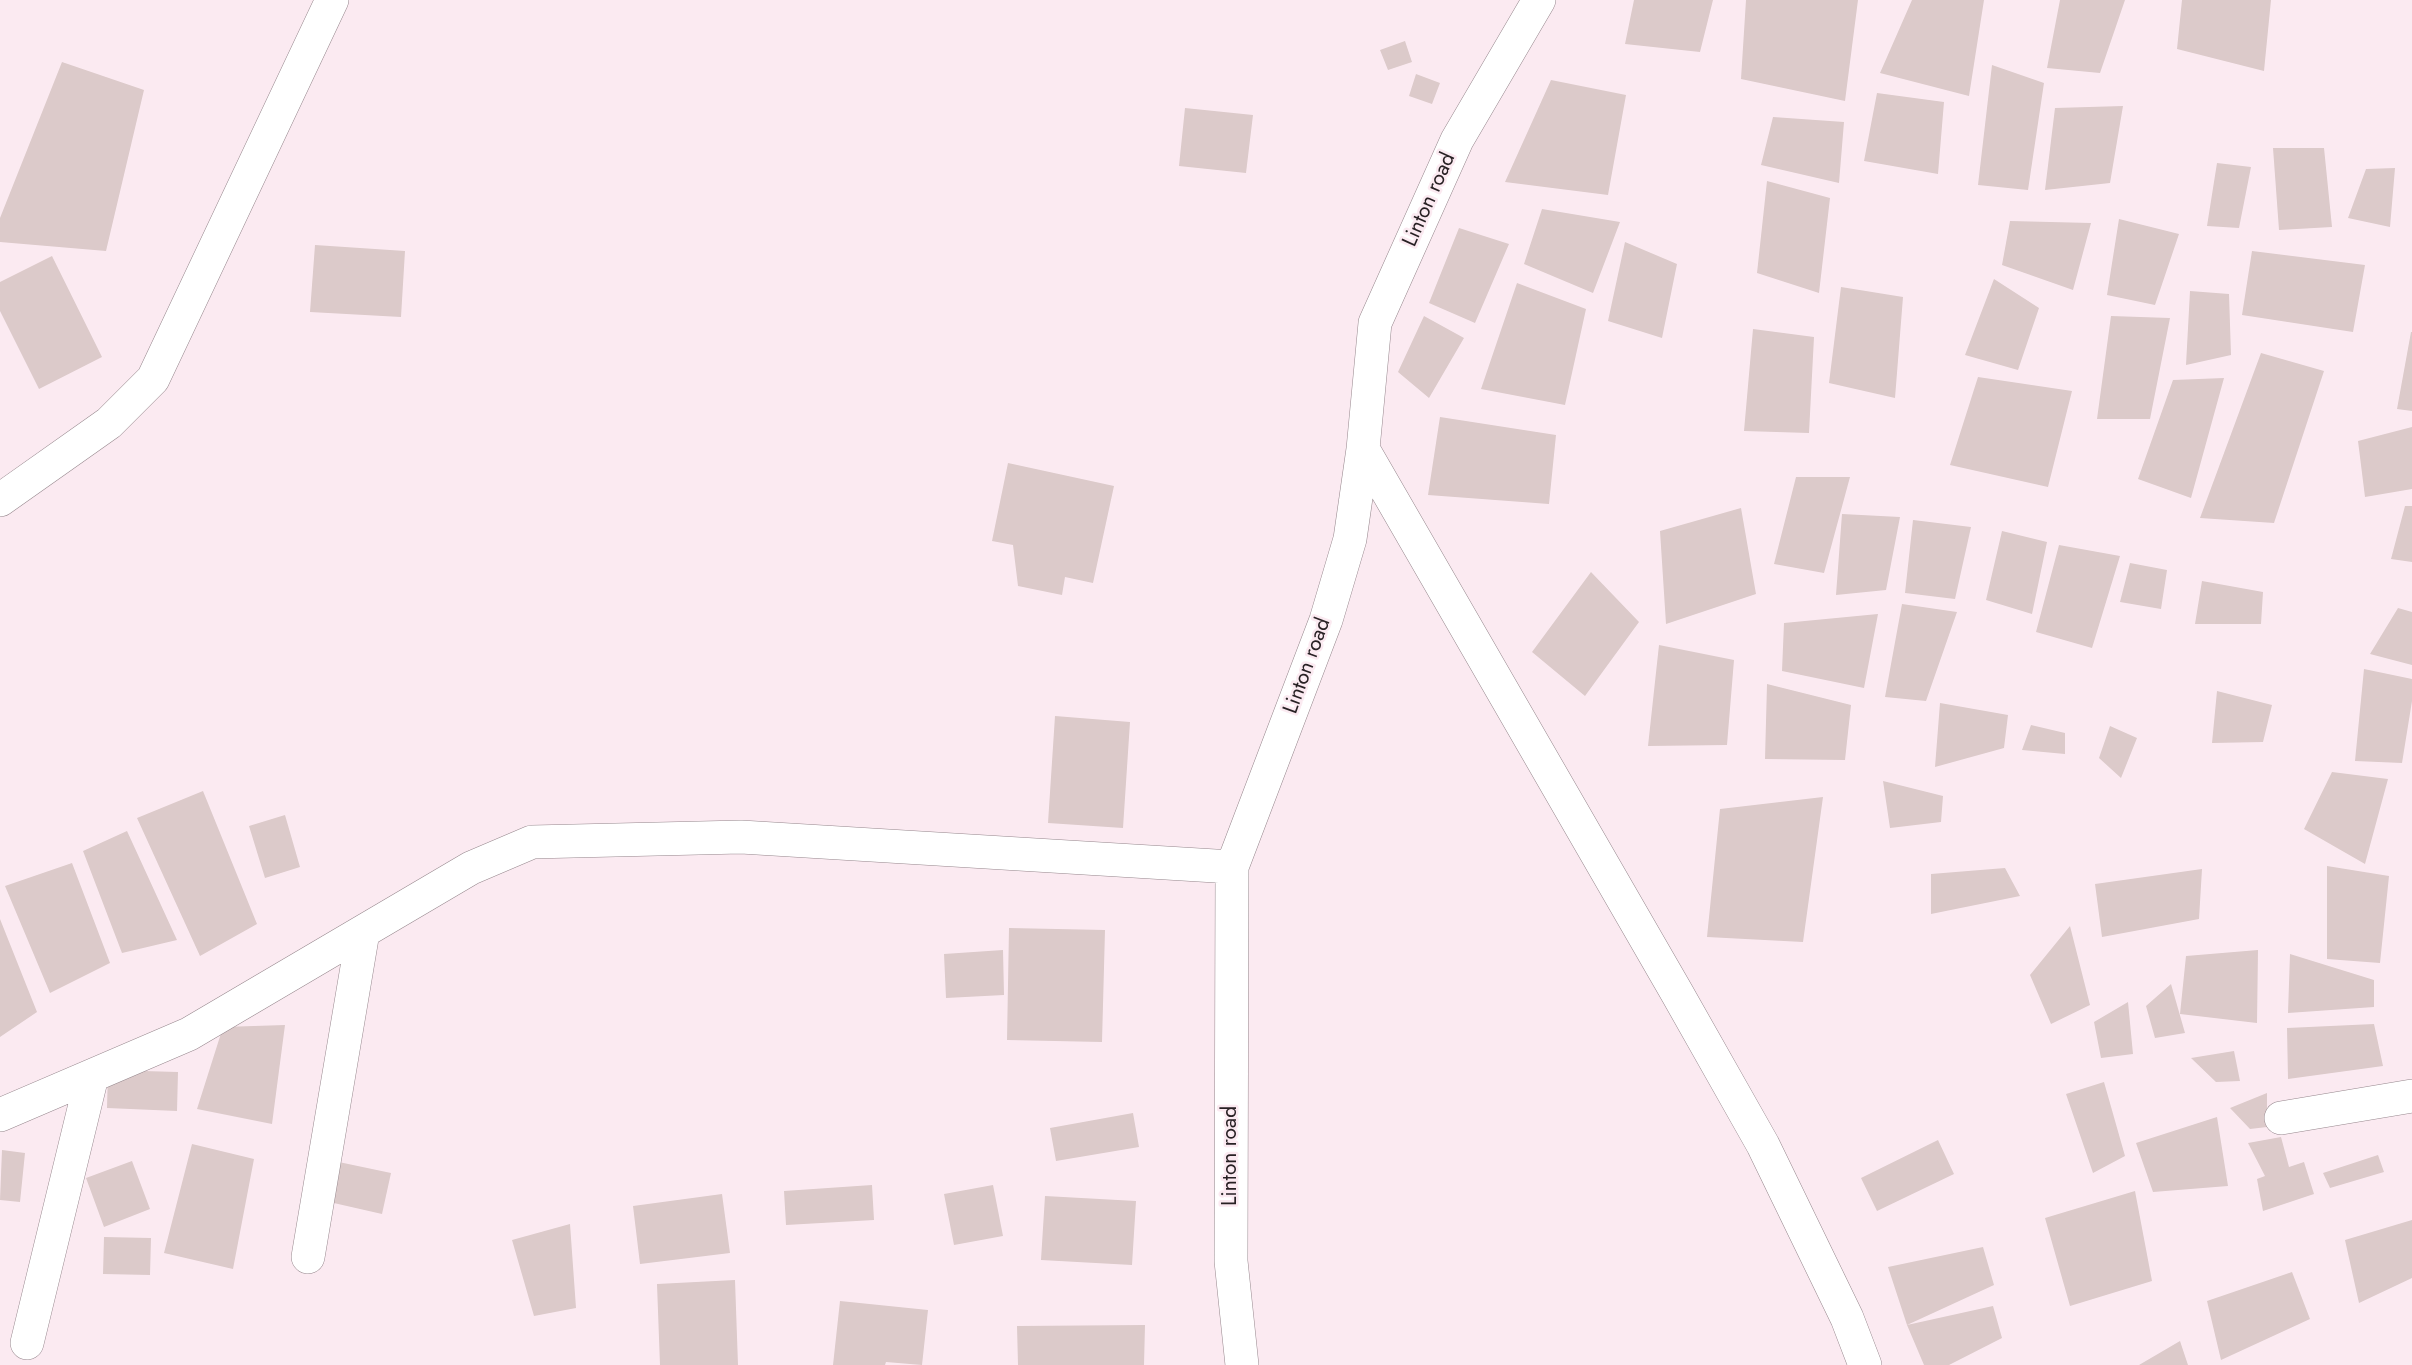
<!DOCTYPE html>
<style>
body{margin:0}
canvas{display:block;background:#fbeaf1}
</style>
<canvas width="2412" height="1365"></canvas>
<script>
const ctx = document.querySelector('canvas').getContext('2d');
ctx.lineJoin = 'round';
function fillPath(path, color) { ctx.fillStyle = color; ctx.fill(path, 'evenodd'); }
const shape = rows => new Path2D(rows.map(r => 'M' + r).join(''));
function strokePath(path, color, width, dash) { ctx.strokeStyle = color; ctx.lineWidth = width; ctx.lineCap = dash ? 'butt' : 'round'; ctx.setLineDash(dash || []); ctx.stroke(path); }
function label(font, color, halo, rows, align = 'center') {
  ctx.font = font + ' Jost,sans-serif'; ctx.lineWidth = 5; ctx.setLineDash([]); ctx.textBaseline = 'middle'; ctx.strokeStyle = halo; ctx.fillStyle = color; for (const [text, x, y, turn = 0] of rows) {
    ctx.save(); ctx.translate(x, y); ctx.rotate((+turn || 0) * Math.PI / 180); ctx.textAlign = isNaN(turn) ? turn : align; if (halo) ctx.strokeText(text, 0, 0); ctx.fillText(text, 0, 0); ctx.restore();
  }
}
fillPath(shape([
 [1634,0,1713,0,1700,52,1625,44],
 [1746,0,1858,0,1845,101,1741,79],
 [1912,0,1984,0,1969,96,1880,73],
 [2060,0,2125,0,2100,73,2047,68],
 [2182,0,2271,0,2264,71,2177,49],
 [1405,41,1412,62,1388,70,1380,50],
 [62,62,144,90,106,251,0,242,0,218],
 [1992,65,2044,83,2028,190,1978,185],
 [1416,74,1440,83,1432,104,1409,96],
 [1551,80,1626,95,1608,195,1505,182],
 [1877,93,1944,102,1938,174,1864,161],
 [2123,106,2110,183,2045,190,2055,108],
 [1185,108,1253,115,1246,173,1179,166],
 [1773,117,1844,122,1839,183,1761,165],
 [2273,148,2324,148,2332,227,2279,230],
 [2217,163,2251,167,2239,228,2207,226],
 [2395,168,2390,227,2348,218,2366,169],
 [1767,181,1830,198,1819,293,1757,273],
 [1542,209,1620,222,1593,293,1524,264],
 [2119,219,2179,234,2155,305,2107,295],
 [2010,221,2091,223,2073,290,2002,265],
 [1459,228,1509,244,1475,323,1429,303],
 [1625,242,1677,264,1662,338,1608,321],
 [315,245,405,251,401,317,310,312],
 [2252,251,2365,265,2353,332,2242,315],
 [52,256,102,357,39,389,0,311,0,282],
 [1994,279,2039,308,2018,370,1965,355],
 [1517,283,1586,309,1565,405,1481,389],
 [1841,287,1903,297,1895,398,1829,383],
 [2190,291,2229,294,2231,355,2186,365],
 [1424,316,1464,338,1429,398,1398,372],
 [2111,316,2170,318,2150,419,2097,419],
 [1753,329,1814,337,1809,433,1744,431],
 [2411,332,2412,332,2412,411,2397,409],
 [2261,353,2324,371,2274,523,2200,518],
 [1978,377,2072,391,2048,487,1950,465],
 [2224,378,2191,498,2138,479,2173,380],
 [1440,417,1556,435,1549,504,1428,495],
 [2412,427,2412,489,2365,497,2358,441],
 [1008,463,1114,486,1093,583,1065,577,1062,595,1018,586,1013,545,992,541],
 [1796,477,1850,477,1824,573,1774,564],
 [2405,506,2412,506,2412,562,2391,559],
 [1741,508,1756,594,1666,624,1660,531],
 [1842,514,1900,517,1886,590,1836,595],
 [1913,520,1971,527,1955,599,1905,593],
 [2002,531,2047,542,2032,614,1986,600],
 [2059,545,2120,556,2092,648,2036,632],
 [2130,563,2167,570,2161,609,2120,602],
 [1591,572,1639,622,1585,696,1532,652],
 [2202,581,2263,592,2261,624,2195,624],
 [1902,604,1957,612,1926,701,1885,697],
 [2398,608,2412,612,2412,665,2370,654],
 [1878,614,1864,688,1782,671,1784,623],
 [1659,645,1734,660,1727,745,1648,746],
 [2364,669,2412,679,2412,701,2402,763,2355,761],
 [1767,684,1851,705,1845,760,1765,759],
 [2217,691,2272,705,2263,742,2212,743],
 [1940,703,2008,715,2004,748,1935,767],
 [1055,716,1130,722,1123,828,1048,823],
 [2031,725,2065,733,2065,754,2022,750],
 [2110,726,2137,738,2121,778,2099,758],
 [2332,772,2388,779,2365,864,2304,829],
 [1883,781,1943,796,1941,822,1890,828],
 [203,791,257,924,200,956,137,818],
 [1823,797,1803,942,1707,937,1720,809],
 [285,815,300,867,265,878,249,826],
 [127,831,177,940,122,953,83,851],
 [72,863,110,963,50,993,5,886],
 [2327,866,2389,876,2380,963,2327,959],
 [2005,868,2020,896,1931,914,1931,874],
 [2202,869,2199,919,2102,937,2095,884],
 [0,919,37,1012,0,1037],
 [2070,926,2090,1005,2051,1024,2030,975],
 [1009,928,1105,930,1102,1042,1007,1040],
 [1003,950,1004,995,946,998,944,954],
 [2258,950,2257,1023,2180,1014,2186,956],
 [2290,954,2374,980,2374,1007,2288,1013],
 [2171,984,2185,1033,2155,1038,2146,1006],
 [2128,1002,2133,1054,2101,1058,2094,1022],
 [2374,1024,2383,1066,2288,1079,2287,1028],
 [285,1025,272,1124,197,1109,223,1027],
 [2234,1051,2240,1081,2216,1082,2191,1058],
 [108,1070,178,1072,177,1111,107,1108],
 [2104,1082,2125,1156,2093,1173,2066,1094],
 [2267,1093,2267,1127,2250,1129,2230,1108],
 [1133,1113,1139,1147,1056,1161,1050,1128],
 [2217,1117,2228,1186,2153,1192,2136,1143],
 [2281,1137,2289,1167,2304,1162,2314,1194,2263,1211,2257,1179,2265,1176,2248,1143],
 [1938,1140,1954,1174,1877,1211,1861,1178],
 [192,1144,254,1159,233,1269,164,1253],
 [2,1150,25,1153,20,1202,0,1200],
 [2378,1155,2384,1172,2330,1188,2323,1173],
 [132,1161,150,1209,104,1227,86,1178],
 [334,1161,391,1173,382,1214,325,1201],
 [872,1185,874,1220,786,1225,784,1191],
 [993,1185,1003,1236,954,1245,944,1194],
 [2135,1191,2152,1281,2070,1306,2045,1218],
 [722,1194,730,1253,640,1264,633,1206],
 [1045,1196,1136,1201,1132,1265,1041,1260],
 [2412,1220,2412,1278,2359,1303,2345,1240],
 [570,1224,576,1308,534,1316,512,1240],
 [104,1237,151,1238,150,1275,103,1274],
 [1983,1247,1994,1285,1907,1325,1888,1267],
 [2292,1272,2310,1319,2221,1360,2207,1301],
 [735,1280,738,1365,660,1365,657,1284],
 [840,1301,928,1310,922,1365,886,1362,885,1365,833,1365],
 [1993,1306,2002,1338,1949,1365,1924,1365,1907,1325],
 [1145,1325,1144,1365,1018,1365,1017,1326],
 [2180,1341,2188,1365,2139,1365]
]), '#dccaca');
const street = shape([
 [1363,449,1677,993,1763,1145,1847,1318,1865,1365],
 [0,500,109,423,153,379,332,0],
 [0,1115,189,1034,471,868,532,842,741,837,1232,867],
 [2281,1118,2412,1096],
 [308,1257,363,932],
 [27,1343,92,1076],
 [1242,1365,1231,1261,1232,867,1326,620,1350,539,1363,449,1375,323,1457,140,1539,0]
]);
strokePath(street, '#96878d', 34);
strokePath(street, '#fff', 33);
label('21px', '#282124', '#fbeaf1', [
 ["Linton road",1430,200,-66],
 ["Linton road",1308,666,-70],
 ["Linton road",1231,1156,-90]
]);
</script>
